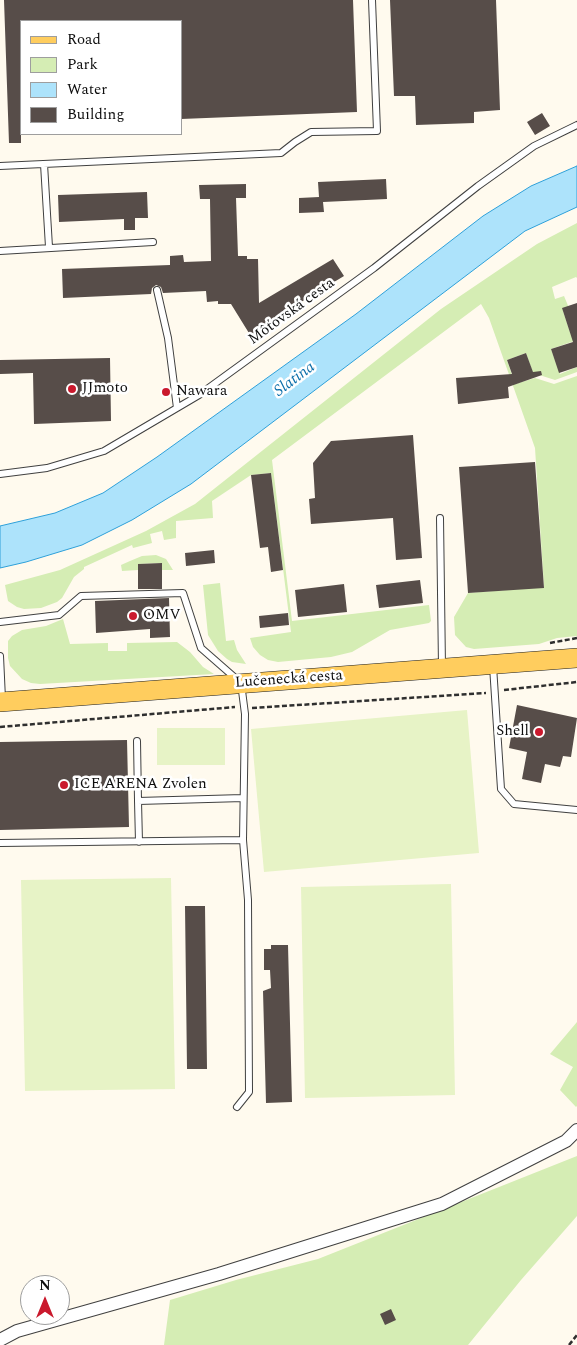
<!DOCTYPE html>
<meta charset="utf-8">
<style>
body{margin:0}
#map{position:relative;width:577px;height:1345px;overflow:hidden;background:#fffaee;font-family:Spectral,serif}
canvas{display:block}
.legend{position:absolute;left:20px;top:20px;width:162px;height:115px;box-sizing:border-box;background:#fff;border:1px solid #9e9e9e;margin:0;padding:6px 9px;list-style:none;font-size:15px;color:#0d0d0d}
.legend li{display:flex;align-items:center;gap:10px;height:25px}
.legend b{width:25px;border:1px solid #9e9e9e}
.north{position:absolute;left:20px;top:1275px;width:50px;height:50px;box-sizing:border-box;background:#fff;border:1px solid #9e9e9e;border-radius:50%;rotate:0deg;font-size:14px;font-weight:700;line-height:20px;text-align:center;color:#0d0d0d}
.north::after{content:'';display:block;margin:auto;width:18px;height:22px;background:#ca192d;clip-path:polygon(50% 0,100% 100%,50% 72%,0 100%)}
</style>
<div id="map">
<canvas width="577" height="1345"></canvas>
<ul class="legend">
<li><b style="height:6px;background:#ffcd5e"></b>Road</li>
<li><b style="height:14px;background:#d5edb4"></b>Park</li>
<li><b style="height:14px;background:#ade3fb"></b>Water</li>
<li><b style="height:14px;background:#574d49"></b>Building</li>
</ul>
<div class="north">N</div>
</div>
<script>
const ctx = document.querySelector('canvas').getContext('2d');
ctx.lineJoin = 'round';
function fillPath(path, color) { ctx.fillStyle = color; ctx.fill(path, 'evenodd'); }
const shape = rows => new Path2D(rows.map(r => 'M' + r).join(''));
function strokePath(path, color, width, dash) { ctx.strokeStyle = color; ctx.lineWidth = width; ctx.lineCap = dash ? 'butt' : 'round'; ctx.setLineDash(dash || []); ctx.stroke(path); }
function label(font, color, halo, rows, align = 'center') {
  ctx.font = font + ' Spectral,serif'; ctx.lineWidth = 5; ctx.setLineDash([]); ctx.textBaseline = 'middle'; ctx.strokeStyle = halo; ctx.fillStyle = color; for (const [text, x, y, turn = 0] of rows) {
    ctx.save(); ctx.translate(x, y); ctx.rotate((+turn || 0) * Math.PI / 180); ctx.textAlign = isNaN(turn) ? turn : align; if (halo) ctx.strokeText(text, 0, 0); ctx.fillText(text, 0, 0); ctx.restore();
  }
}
fillPath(shape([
 [577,223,577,278,576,277,552,287,555,299,564,296,569,308,563,311,571,335,577,340,551,349,560,374,577,367,577,372,555,380,533,373,526,353,507,360,515,384,535,378,554,384,577,376,577,636,557,638,539,644,474,649,466,647,455,635,454,617,468,593,544,587,535,448,489,318,481,304,272,460,292,621,429,605,431,621,429,623,390,630,352,652,331,657,278,662,268,660,260,655,253,647,250,638,291,632,271,473,251,475,212,501,213,518,176,521,176,538,164,540,162,531,150,534,152,543,133,548,132,545,84,567,84,569,74,577,62,598,57,602,41,608,24,609,17,607,8,601,5,585,60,570,146,531,195,504,441,309,537,244],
 [156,555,166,559,173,570,162,570,161,563,138,564,138,570,122,571,121,565,130,561,142,556],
 [220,583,226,641,234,640,237,650,246,664,232,662,227,659,218,651,208,635,203,585],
 [63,619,70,644,108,643,108,651,127,651,127,643,177,642,190,652,203,667,214,674,40,684,31,683,22,679,10,666,8,658,8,641,12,636,22,630,46,626],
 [577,1022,577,1106,576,1107,560,1090,573,1067,550,1054],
 [577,1156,577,1216,521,1280,468,1345,164,1345,170,1300,236,1280,318,1259]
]), '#d5edb4');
fillPath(shape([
 [467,710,479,853,264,872,251,729],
 [157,728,225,728,225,765,157,765],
 [171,878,175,1089,25,1091,21,880],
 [451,884,455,1095,305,1098,301,887]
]), '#e7f3c6');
const water = shape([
 [577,166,577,207,525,231,191,484,132,520,82,545,26,562,0,568,0,526,55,513,103,493,157,457,356,314,483,216,531,186,577,166]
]);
fillPath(water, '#ade3fb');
strokePath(water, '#2ea0d9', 1);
fillPath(shape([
 [4,0,353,0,357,112,181,119,181,21,21,21,21,143,9,143],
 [390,0,496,0,500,110,474,112,474,123,416,125,415,96,394,96],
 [542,113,550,126,535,135,527,122],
 [386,179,387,199,323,202,324,212,299,213,299,198,319,197,318,182],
 [246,184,246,198,236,198,238,256,247,256,247,259,258,259,259,303,333,259,344,276,283,313,286,318,252,338,231,304,218,304,218,301,207,302,206,291,163,293,161,287,156,285,152,288,151,294,63,298,62,269,170,265,170,256,183,255,184,262,211,261,210,199,200,199,199,185],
 [147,192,148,218,135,218,135,230,124,230,124,219,59,222,58,195],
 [577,303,577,367,559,373,551,349,573,342,562,308],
 [526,353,533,372,541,371,542,375,508,387,509,398,458,404,456,378,512,374,507,360],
 [110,358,111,421,34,424,33,373,0,374,0,360],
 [413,435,422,558,396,560,393,518,311,524,309,499,315,498,313,463,331,441],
 [535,462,544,588,468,593,459,467],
 [271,473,283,570,271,572,268,547,260,548,251,475],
 [214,550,215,563,186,566,185,553],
 [162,563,162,589,138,589,138,564],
 [420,580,423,603,379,608,376,585],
 [344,584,347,612,298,617,295,590],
 [169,598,170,637,150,638,150,629,96,633,95,601],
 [288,613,289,625,260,628,259,616],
 [517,705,577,718,571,757,563,756,560,767,545,764,541,783,522,779,527,752,509,748],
 [127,740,129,827,0,830,0,742],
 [185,906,205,906,207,1069,187,1069],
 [271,945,288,945,292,1102,266,1103,263,991,271,988,270,970,264,970,264,949,271,949],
 [391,1309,396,1320,385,1325,380,1314]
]), '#574d49');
const lane = shape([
 [44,164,49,247],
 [0,166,281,153,295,142,311,132,377,131,372,0],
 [0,251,153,242],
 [157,290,168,338,177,408],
 [0,474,47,468,104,451,199,395,374,268,478,186,534,146,577,125],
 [440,518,442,667],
 [0,622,59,615,81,596,183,593,201,648,241,683,245,714,243,840,248,900,249,1092,237,1107],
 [0,656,2,699],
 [493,666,501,789,514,804,577,810],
 [137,741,138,801],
 [139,842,138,801,243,798],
 [0,843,243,840]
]);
const street = shape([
 [0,1340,17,1331,219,1274,442,1204,566,1141,577,1130]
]);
const primary = shape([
 [0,702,577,658]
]);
strokePath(lane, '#404040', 8);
strokePath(street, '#404040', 14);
strokePath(primary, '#1e1e1e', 20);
strokePath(shape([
 [550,643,577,638],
 [504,690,577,682],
 [252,708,486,693],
 [0,727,235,707],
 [569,1345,577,1335]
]), '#2f2f2f', 2.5, [5, 2.5]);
strokePath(lane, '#fff', 6);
strokePath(street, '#fff', 12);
strokePath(primary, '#ffcd5e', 19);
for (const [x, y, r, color] of [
 [72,389,5,"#ca192d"],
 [166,392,5,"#ca192d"],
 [133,616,5,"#ca192d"],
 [539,732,5,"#ca192d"],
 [64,785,5,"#ca192d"]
]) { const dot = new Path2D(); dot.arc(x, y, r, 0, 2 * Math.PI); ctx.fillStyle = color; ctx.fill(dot); strokePath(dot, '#fff', 2); }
label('15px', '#0d0d0d', '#fff', [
 ["Môťovská cesta",292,312,-36],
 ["Lučenecká cesta",289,680,-4]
]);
label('15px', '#0d0d0d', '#fff', [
 ["JJmoto",82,389],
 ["Nawara",176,392],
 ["OMV",143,616],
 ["Shell",529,732,"right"],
 ["ICE ARENA Zvolen",74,785]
], 'left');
label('italic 16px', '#0c6faa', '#fff', [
 ["Slatina",295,380,-37]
]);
</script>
